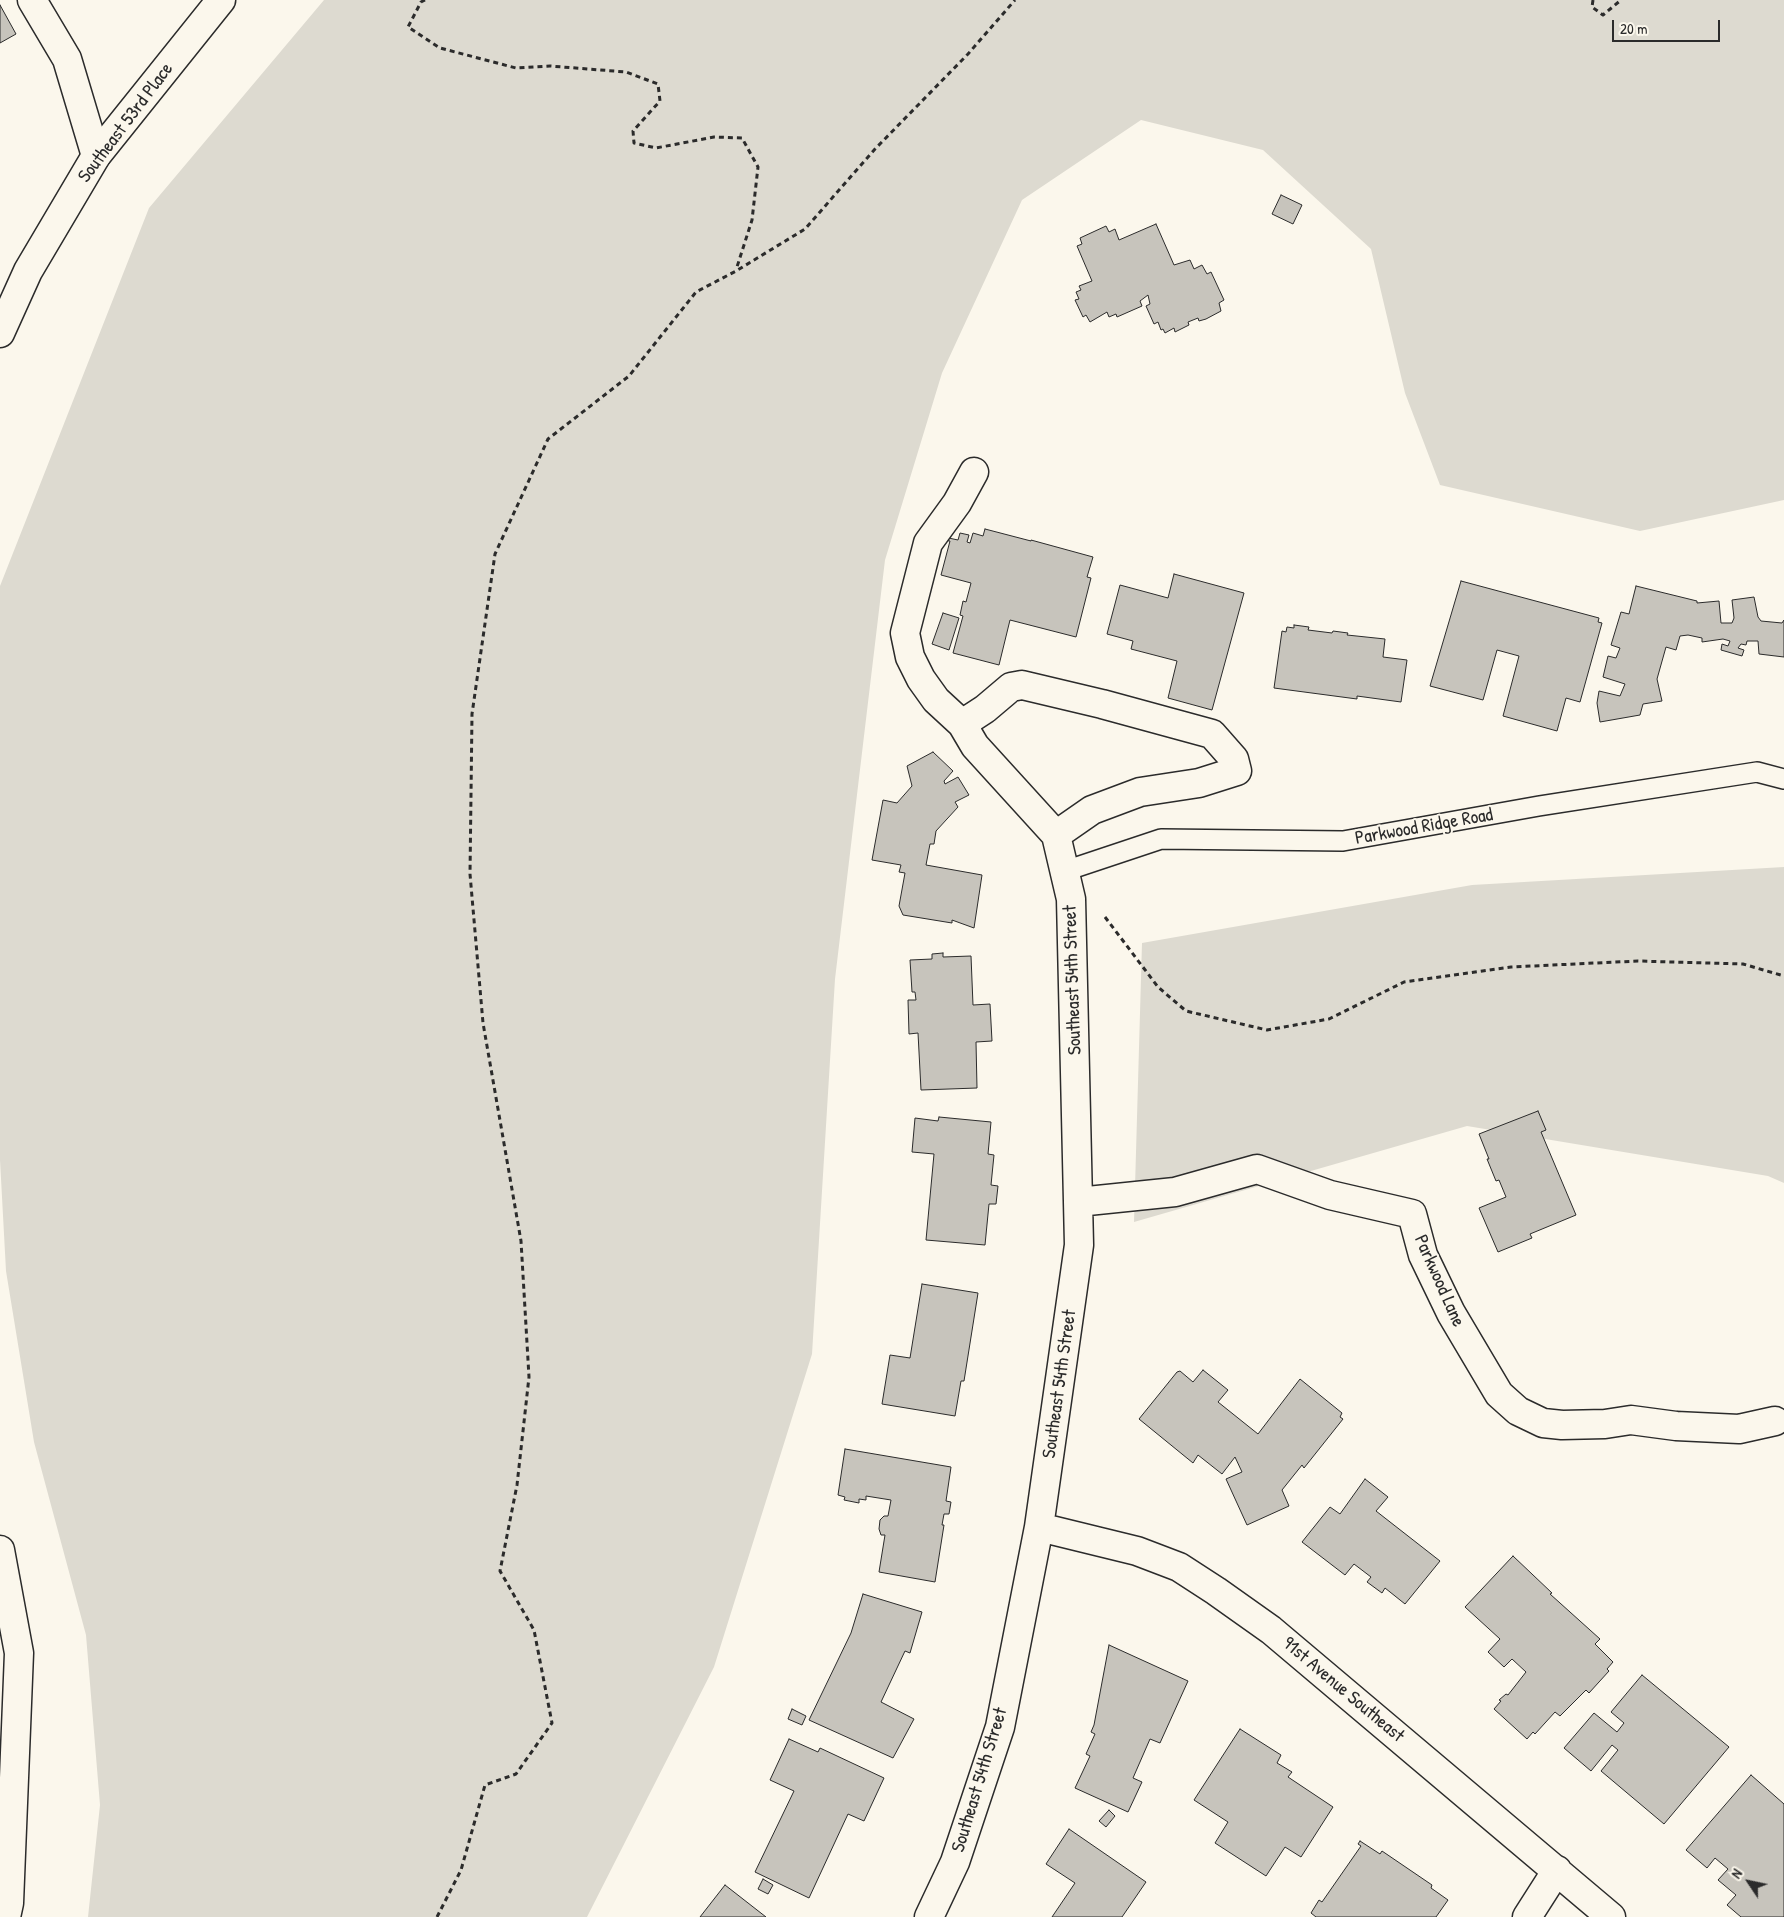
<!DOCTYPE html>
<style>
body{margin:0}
#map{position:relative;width:1784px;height:1917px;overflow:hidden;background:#fbf7ec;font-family:"Patrick Hand",sans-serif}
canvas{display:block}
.north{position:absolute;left:1724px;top:1857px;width:50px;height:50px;-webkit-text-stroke:4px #fbf7ec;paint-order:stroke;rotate:304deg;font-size:14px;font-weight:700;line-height:20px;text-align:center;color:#2b2b2b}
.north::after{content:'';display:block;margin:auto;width:18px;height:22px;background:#2b2b2b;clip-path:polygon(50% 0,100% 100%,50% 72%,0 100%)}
.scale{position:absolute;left:1612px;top:20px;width:108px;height:22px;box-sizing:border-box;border:2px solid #2b2b2b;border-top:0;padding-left:6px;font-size:15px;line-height:18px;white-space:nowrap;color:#2b2b2b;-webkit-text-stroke:4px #fbf7ec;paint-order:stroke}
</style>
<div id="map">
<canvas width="1784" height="1917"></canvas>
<div class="north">N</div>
<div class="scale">20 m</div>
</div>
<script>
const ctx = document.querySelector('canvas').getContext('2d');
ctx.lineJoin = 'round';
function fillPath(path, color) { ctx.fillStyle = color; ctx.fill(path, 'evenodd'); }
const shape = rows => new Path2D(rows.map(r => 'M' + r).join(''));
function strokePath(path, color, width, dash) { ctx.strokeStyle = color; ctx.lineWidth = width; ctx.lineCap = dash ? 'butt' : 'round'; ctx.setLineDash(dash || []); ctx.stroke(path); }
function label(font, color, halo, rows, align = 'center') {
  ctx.font = font + ' "Patrick Hand",sans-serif'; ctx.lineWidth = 4; ctx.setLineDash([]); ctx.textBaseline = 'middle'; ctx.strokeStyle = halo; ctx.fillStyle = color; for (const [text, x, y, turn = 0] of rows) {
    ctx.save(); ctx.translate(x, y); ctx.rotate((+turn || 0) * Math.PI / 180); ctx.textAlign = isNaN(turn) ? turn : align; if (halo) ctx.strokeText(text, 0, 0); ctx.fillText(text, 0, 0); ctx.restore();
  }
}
fillPath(shape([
 [324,0,1784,0,1784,500,1640,531,1440,485,1405,393,1371,249,1263,150,1141,120,1022,200,942,373,885,560,835,979,812,1354,714,1667,587,1917,88,1917,100,1805,86,1635,34,1442,6,1271,0,1160,0,586,149,208],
 [1784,867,1784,1183,1768,1176,1467,1126,1134,1222,1142,943,1472,885]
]), '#dddad0');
const building = shape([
 [0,5,16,34,0,43,0,5],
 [1281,195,1302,205,1293,224,1272,214,1281,195],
 [1156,224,1174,265,1190,260,1194,269,1202,265,1207,274,1211,272,1224,300,1219,303,1221,311,1206,319,1199,321,1198,318,1188,322,1189,325,1175,332,1174,328,1165,333,1163,329,1161,330,1158,322,1154,324,1146,306,1150,304,1148,295,1140,301,1142,306,1117,317,1116,314,1109,317,1107,312,1090,322,1086,315,1083,317,1075,300,1079,299,1076,292,1081,290,1079,286,1092,281,1077,246,1082,244,1080,238,1106,226,1109,232,1115,229,1119,240,1156,224],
 [985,529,1031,541,1031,540,1093,557,1087,577,1091,578,1076,637,1010,620,999,665,953,653,963,616,960,615,963,601,966,602,971,583,941,575,950,541,943,540,944,537,958,540,960,533,969,535,967,542,970,543,973,533,983,536,985,529],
 [1174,574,1244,593,1212,710,1168,698,1177,661,1131,649,1133,641,1107,634,1120,585,1168,598,1174,574],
 [1461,581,1599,618,1598,622,1602,623,1580,702,1566,698,1557,731,1503,716,1519,656,1497,650,1483,700,1430,686,1461,581],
 [1636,586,1697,601,1697,603,1719,601,1721,623,1732,623,1734,618,1732,600,1754,597,1758,617,1761,621,1782,623,1784,620,1784,657,1759,654,1758,641,1747,641,1746,645,1741,644,1738,648,1744,650,1742,656,1721,650,1722,644,1728,646,1730,641,1723,639,1702,642,1702,638,1688,635,1680,636,1676,650,1666,647,1657,679,1662,701,1643,704,1640,715,1600,722,1597,703,1599,691,1620,696,1625,684,1603,677,1608,656,1616,658,1620,648,1611,645,1621,612,1629,614,1636,586],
 [943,613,959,618,949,650,932,644,943,613],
 [1294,625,1309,627,1308,630,1332,633,1333,631,1348,633,1347,635,1385,639,1383,657,1407,660,1401,702,1357,696,1357,699,1274,688,1282,631,1286,632,1287,627,1294,628,1294,625],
 [933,752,953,771,944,781,945,784,958,777,969,795,955,802,958,807,936,831,934,844,930,844,926,865,982,875,974,928,952,920,952,923,903,915,899,906,905,873,899,872,901,865,872,860,883,800,897,803,912,786,907,766,933,752],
 [943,953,943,957,971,956,973,1005,990,1004,992,1041,976,1042,977,1088,921,1090,918,1033,909,1034,908,1000,916,1000,915,992,912,992,910,960,932,959,932,954,943,953],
 [1538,1111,1546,1130,1541,1132,1576,1215,1530,1234,1532,1238,1498,1252,1479,1208,1506,1197,1499,1180,1496,1181,1487,1159,1489,1159,1479,1134,1538,1111],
 [939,1117,991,1122,988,1154,994,1155,991,1185,998,1186,996,1204,989,1204,985,1245,926,1240,934,1154,912,1152,915,1118,938,1121,939,1117],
 [922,1284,978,1293,964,1381,961,1381,955,1416,882,1404,890,1355,910,1358,922,1284],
 [1203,1370,1228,1390,1218,1402,1258,1434,1300,1379,1342,1413,1340,1417,1343,1419,1304,1468,1302,1465,1282,1490,1289,1506,1247,1525,1226,1479,1242,1472,1235,1457,1222,1474,1198,1455,1193,1463,1139,1419,1177,1372,1180,1371,1193,1382,1203,1370],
 [845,1449,951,1467,946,1501,951,1502,949,1514,944,1514,942,1525,944,1525,935,1582,879,1572,885,1535,881,1535,879,1529,880,1520,884,1516,888,1516,891,1500,866,1496,866,1500,859,1499,859,1503,844,1500,845,1497,838,1495,845,1449],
 [1365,1479,1388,1497,1376,1511,1440,1561,1405,1604,1385,1588,1382,1593,1367,1582,1371,1577,1354,1564,1345,1575,1302,1542,1330,1507,1340,1514,1365,1479],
 [1513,1556,1552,1593,1550,1594,1600,1639,1595,1644,1613,1662,1607,1669,1609,1671,1589,1693,1586,1690,1560,1716,1555,1712,1535,1734,1533,1732,1527,1739,1494,1709,1501,1701,1499,1700,1506,1694,1508,1695,1526,1672,1512,1659,1504,1667,1488,1652,1500,1639,1465,1607,1513,1556],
 [863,1594,922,1612,910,1653,905,1651,881,1702,914,1719,893,1758,809,1720,851,1633,863,1594],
 [1109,1645,1188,1681,1160,1743,1150,1739,1133,1778,1142,1782,1128,1812,1075,1788,1090,1756,1086,1754,1095,1734,1091,1732,1094,1725,1109,1645],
 [1642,1675,1729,1747,1664,1824,1601,1771,1618,1750,1612,1745,1591,1771,1564,1748,1594,1713,1617,1732,1624,1723,1611,1712,1642,1675],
 [792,1709,806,1716,802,1725,788,1719,792,1709],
 [1240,1729,1281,1755,1277,1763,1292,1772,1288,1777,1333,1807,1301,1857,1285,1847,1266,1876,1215,1843,1228,1822,1194,1800,1240,1729],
 [789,1739,818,1752,820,1748,884,1778,864,1821,848,1814,809,1898,755,1872,794,1791,770,1780,789,1739],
 [1751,1775,1784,1804,1784,1917,1741,1917,1727,1905,1736,1895,1718,1880,1728,1869,1715,1858,1707,1868,1686,1850,1751,1775],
 [1109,1810,1115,1816,1106,1827,1099,1821,1109,1810],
 [1069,1829,1146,1882,1122,1917,1052,1917,1075,1883,1046,1864,1069,1829],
 [1360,1841,1380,1854,1382,1851,1432,1885,1431,1888,1448,1900,1436,1917,1316,1917,1311,1913,1319,1900,1322,1902,1361,1846,1358,1844,1360,1841],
 [763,1879,773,1885,768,1894,758,1889,763,1879],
 [725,1885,766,1917,700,1917,725,1885]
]);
fillPath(building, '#c7c4bc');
strokePath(building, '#2b2b2b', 1);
const lane = shape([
 [1065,871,1161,839,1343,841,1539,806,1757,772,1784,779]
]);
const street = shape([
 [32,0,67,59,96,156],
 [962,724,985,709,1011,687,1022,685,1102,704,1212,734,1234,759,1237,771,1199,783,1140,792,1092,810,1056,835],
 [1078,1202,1175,1192,1257,1169,1330,1195,1412,1214,1423,1255,1451,1313,1499,1394,1518,1411,1543,1423,1562,1425,1605,1424,1631,1420,1676,1426,1739,1429,1775,1421],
 [1039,1527,1137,1551,1179,1567,1216,1591,1271,1630,1611,1917],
 [929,1917,955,1862,1000,1727,1039,1527,1079,1245,1071,899,1056,835,975,746,962,724,936,700,921,679,910,657,905,633,928,543,957,503,974,472],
 [1527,1917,1557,1870]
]);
const secondary = shape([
 [0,333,28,271,96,156,221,0],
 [0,1550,19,1653,9,1903,6,1917]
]);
strokePath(lane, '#2b2b2b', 22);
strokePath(street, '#2b2b2b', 31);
strokePath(secondary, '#2b2b2b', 31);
strokePath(shape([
 [425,0,421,2,408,27,440,48,516,68,550,66,626,72,658,84,660,101,633,131,634,143,656,148,714,137,742,138,758,167,752,220,736,270],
 [1593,0,1592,7,1603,15,1621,0],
 [1105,917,1158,987,1186,1011,1267,1030,1329,1019,1404,982,1511,967,1638,961,1743,964,1784,976],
 [437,1917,461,1870,485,1785,516,1774,552,1723,534,1630,500,1571,517,1485,529,1377,521,1241,483,1023,470,874,472,714,495,554,548,439,629,376,696,292,736,271,805,229,875,149,968,54,1015,0]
]), '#2b2b2b', 3, [5, 4]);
strokePath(lane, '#fbf7ec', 19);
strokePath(street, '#fbf7ec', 28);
strokePath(secondary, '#fbf7ec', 28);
label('19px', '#2b2b2b', '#fbf7ec', [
 ["Southeast 53rd Place",126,123,-53],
 ["Parkwood Ridge Road",1424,827,-10],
 ["Southeast 54th Street",1073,980,-92],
 ["Parkwood Lane",1439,1281,66],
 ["Southeast 54th Street",1060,1384,-82],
 ["91st Avenue Southeast",1343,1690,40],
 ["Southeast 54th Street",980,1780,-73]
]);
</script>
